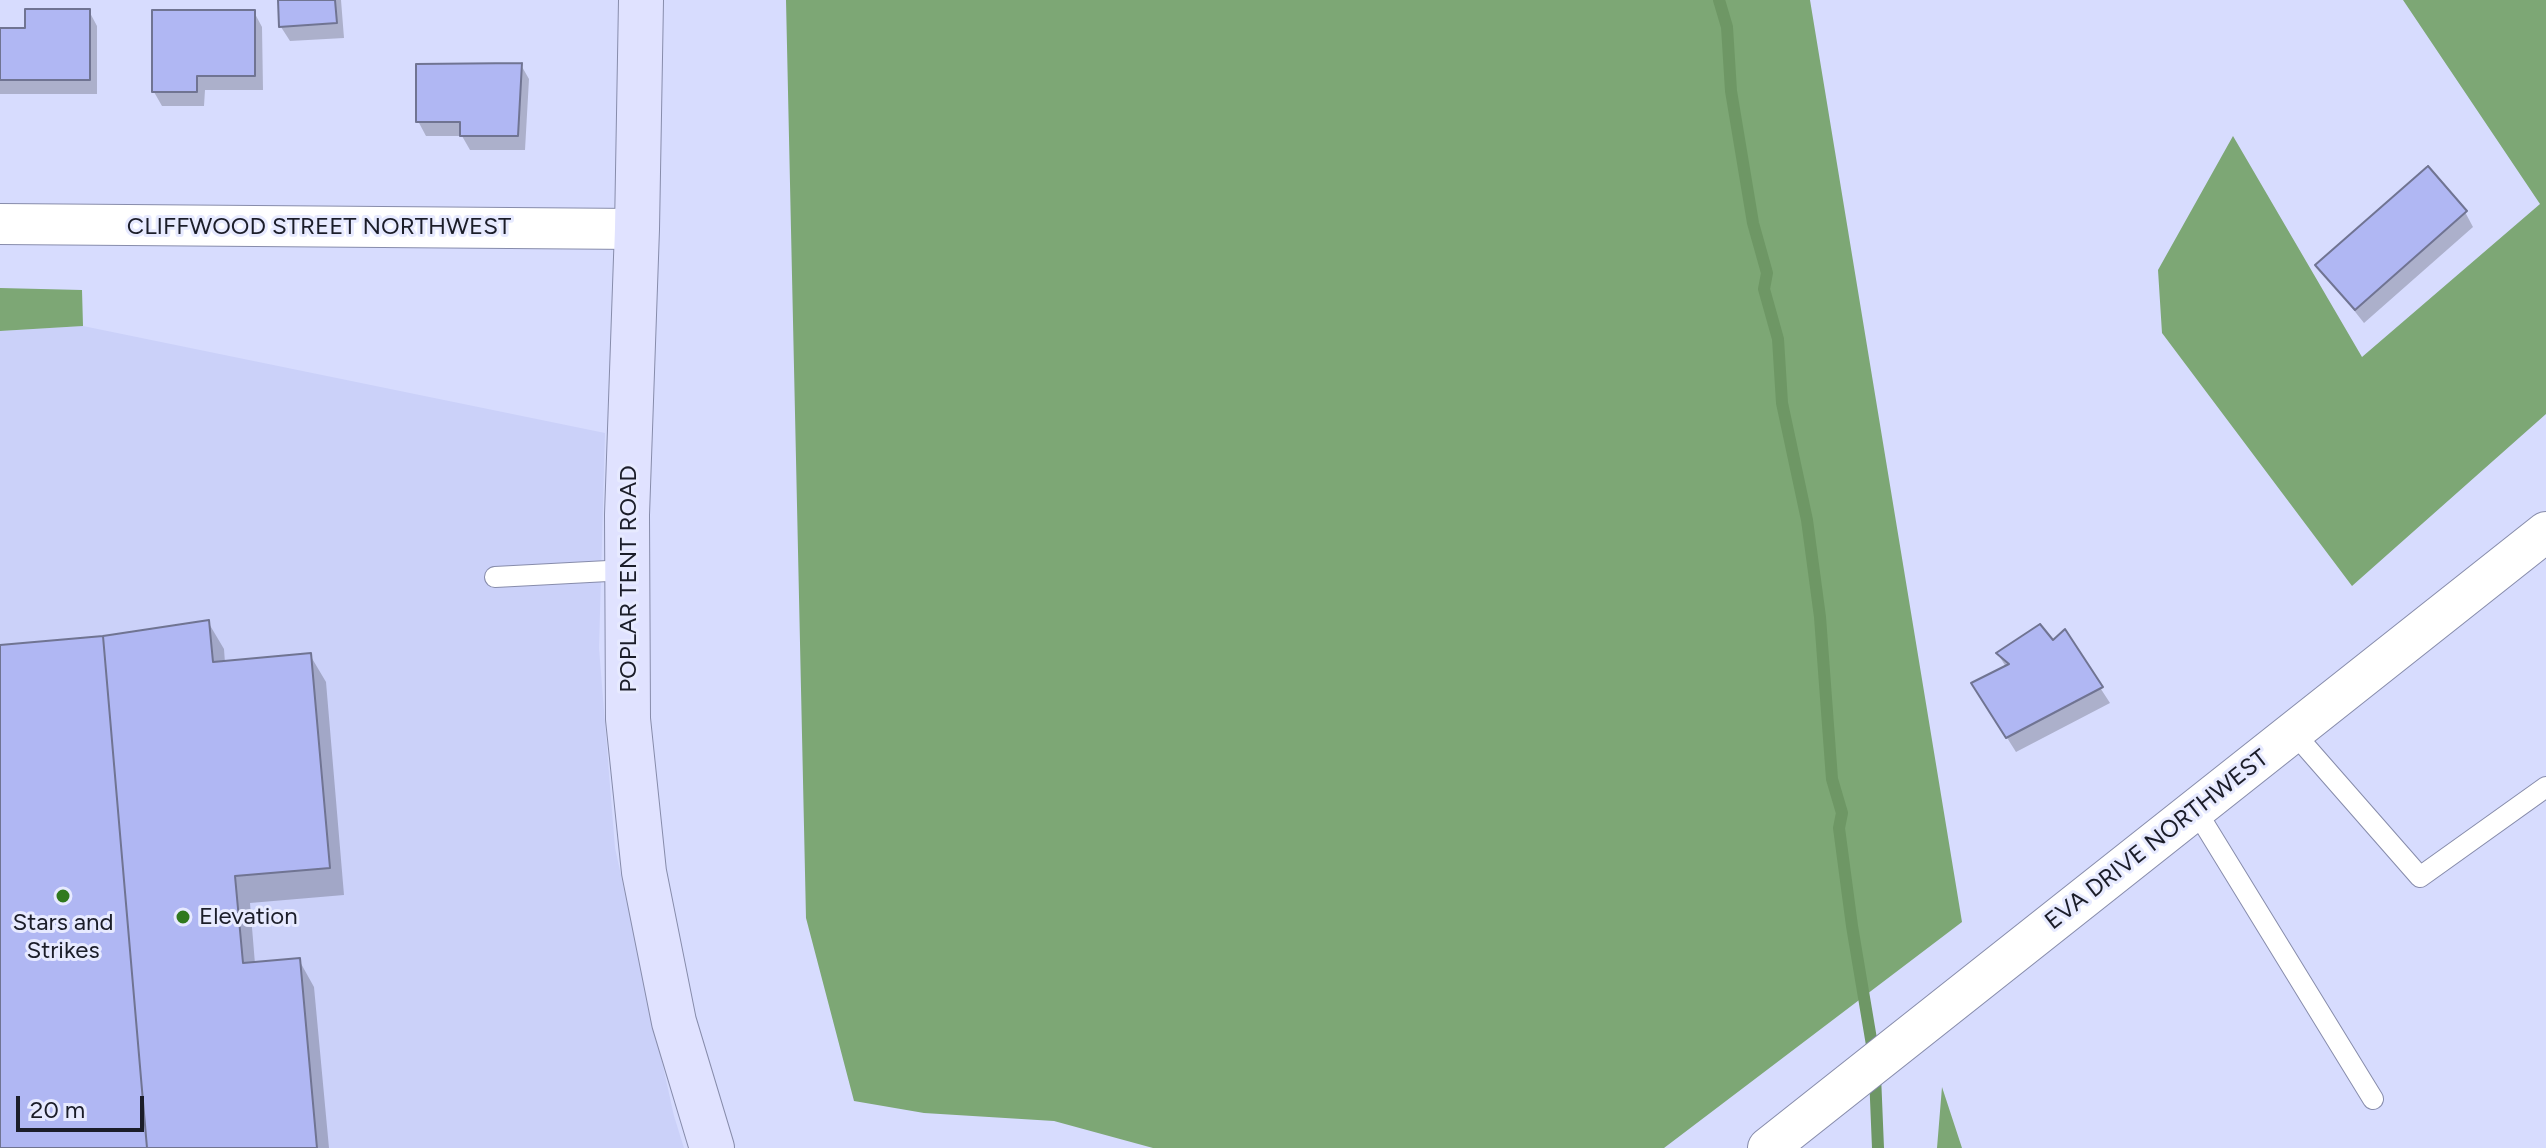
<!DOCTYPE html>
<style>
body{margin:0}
#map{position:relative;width:2546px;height:1148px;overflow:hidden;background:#d7dcfe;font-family:Figtree,sans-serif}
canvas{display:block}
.scale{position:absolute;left:16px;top:1096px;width:128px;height:36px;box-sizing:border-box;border:4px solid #1b1d29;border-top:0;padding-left:10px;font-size:24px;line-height:28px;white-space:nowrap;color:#1b1d29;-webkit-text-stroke:6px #e7eaff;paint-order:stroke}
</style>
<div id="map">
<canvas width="2546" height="1148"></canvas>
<div class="scale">20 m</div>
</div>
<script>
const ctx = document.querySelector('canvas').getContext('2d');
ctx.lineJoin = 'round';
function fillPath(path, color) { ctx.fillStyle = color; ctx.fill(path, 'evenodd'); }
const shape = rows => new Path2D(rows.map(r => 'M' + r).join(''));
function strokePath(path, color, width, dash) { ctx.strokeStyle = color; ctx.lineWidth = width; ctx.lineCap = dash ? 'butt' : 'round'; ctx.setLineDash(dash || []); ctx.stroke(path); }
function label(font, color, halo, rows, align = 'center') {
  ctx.font = font + ' Figtree,sans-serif'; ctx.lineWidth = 6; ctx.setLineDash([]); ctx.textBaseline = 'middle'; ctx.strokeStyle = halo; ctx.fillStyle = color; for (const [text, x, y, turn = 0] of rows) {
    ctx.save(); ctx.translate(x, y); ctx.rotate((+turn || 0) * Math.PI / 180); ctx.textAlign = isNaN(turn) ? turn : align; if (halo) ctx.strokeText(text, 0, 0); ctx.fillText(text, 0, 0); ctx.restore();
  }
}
fillPath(shape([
 [83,326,605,433,599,648,615,848,674,1116,684,1148,0,1148,0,331]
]), '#cbd1f9');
fillPath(shape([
 [786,0,1810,0,1962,922,1664,1148,1153,1148,1054,1121,924,1113,854,1101,806,918],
 [2403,0,2546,0,2546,414,2352,586,2162,333,2158,270,2233,136,2362,357,2540,204],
 [0,288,82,290,83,326,0,331],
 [1942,1087,1962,1148,1937,1148]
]), '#7da775');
fillPath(shape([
 [280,0,341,0,344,38,290,41,281,27],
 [89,11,97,26,97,94,0,94,0,30,27,30],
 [254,12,262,27,263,90,205,90,204,106,162,106,154,92],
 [521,65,529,79,525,150,470,150,462,136,426,136,418,121],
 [2465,212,2473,227,2364,323,2318,265],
 [208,622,224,649,225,663,310,655,326,682,344,895,250,903,255,964,299,960,314,987,329,1148,0,1148,0,647,103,638],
 [2064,632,2110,703,2016,752,1982,698,2006,667,1998,654,2052,642]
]), '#0003');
strokePath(shape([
 [1719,0,1727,27,1731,91,1753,223,1767,273,1764,289,1778,339,1782,403,1807,520,1820,617,1832,779,1842,813,1839,828,1852,926,1874,1057],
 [1875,1075,1878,1148]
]), '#6e9765', 12);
const building = shape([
 [278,0,335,0,337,23,279,27,278,0],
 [25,9,90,9,90,80,0,80,0,28,25,28,25,9],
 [152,10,255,10,255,76,197,76,197,92,152,92,152,10],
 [522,63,518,136,460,136,460,122,416,122,416,64,522,63],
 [2428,166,2467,211,2355,310,2315,265,2428,166],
 [209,620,213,662,311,653,330,868,235,876,243,963,300,958,317,1148,147,1148,103,636,209,620],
 [2040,624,2053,640,2065,629,2103,687,2006,738,1971,683,2009,664,1996,653,2040,624],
 [103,636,147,1148,0,1148,0,645,103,636]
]);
fillPath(building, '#b0b7f3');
strokePath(building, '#707492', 2);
const lane = shape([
 [495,577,627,570],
 [2293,732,2420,877,2546,787],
 [2195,809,2373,1099]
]);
const street = shape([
 [0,224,637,229],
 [1768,1148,2546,532]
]);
const secondary = shape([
 [641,0,637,229,627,515,628,719,644,872,674,1022,712,1148]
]);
strokePath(lane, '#878cab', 22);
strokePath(street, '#878cab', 42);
strokePath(secondary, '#878cab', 46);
strokePath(lane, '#fff', 20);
strokePath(street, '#fff', 40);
strokePath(secondary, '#e0e2ff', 44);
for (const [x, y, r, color] of [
 [63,896,8,"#30791e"],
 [183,917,8,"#30791e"]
]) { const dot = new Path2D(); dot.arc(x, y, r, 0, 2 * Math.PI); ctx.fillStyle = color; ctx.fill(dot); strokePath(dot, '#e7eaff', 3); }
label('24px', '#1b1d29', '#e7eaff', [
 ["CLIFFWOOD STREET NORTHWEST",319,227],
 ["POPLAR TENT ROAD",629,579,-90],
 ["EVA DRIVE NORTHWEST",2157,840,-38]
]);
label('24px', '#1b1d29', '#e7eaff', [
 ["Elevation",199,917],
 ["Stars and",63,923,"center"],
 ["Strikes",63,951,"center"]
], 'left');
</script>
